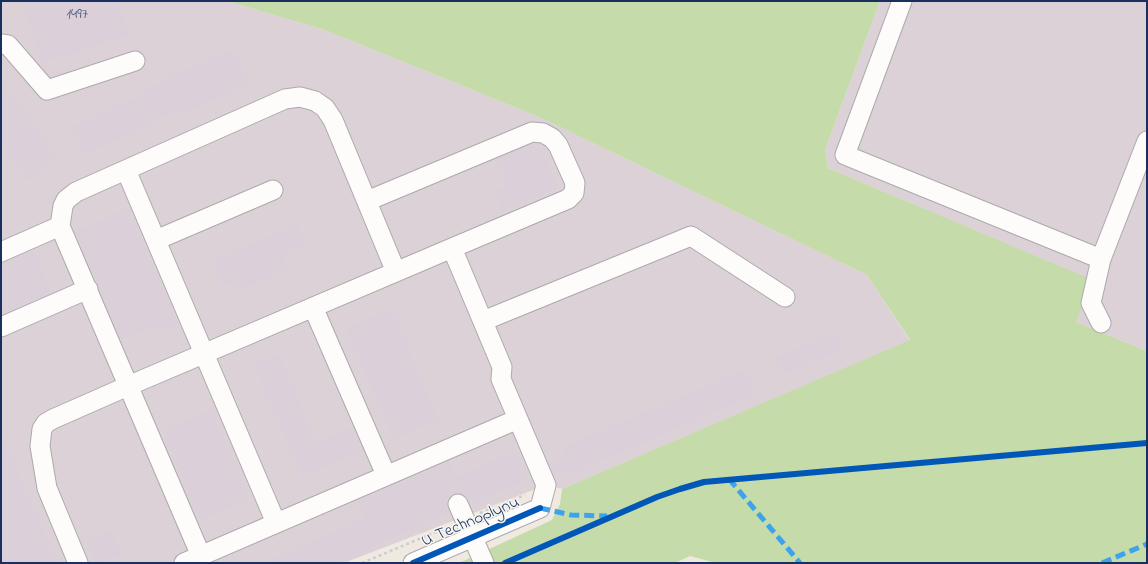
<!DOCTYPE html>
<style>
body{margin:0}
#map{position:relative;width:1148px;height:564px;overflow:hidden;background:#efe9e1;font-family:"Indie Flower",sans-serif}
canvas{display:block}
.frame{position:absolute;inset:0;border:2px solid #1b2f5e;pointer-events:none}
</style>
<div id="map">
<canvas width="1148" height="564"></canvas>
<div class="frame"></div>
</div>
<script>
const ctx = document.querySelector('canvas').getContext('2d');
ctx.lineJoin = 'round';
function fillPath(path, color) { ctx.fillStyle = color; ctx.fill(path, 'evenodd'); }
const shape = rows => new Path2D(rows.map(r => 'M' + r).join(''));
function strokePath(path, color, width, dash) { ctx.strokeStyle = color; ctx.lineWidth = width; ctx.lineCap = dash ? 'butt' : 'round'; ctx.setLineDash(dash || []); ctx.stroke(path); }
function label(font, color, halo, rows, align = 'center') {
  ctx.font = font + ' "Indie Flower",sans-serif'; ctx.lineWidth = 3; ctx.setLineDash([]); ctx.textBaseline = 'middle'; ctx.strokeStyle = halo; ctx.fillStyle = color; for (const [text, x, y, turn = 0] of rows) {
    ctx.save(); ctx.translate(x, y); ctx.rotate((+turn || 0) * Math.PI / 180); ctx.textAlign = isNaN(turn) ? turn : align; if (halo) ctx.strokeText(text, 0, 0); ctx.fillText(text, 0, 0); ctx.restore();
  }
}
fillPath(shape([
 [1,1,227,1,325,30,539,117,867,275,910,341,562,489,546,485,344,563,1,563],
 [880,1,1147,1,1147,351,1076,322,1092,280,828,168,825,150]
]), '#ddd1d8');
fillPath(shape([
 [227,1,880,1,825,150,828,168,1093,280,1076,322,1147,351,1147,563,716,563,690,556,675,563,459,563,552,520,560,504,562,489,910,340,867,275,539,117,325,30]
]), '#c5dba9');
fillPath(shape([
 [22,1,119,1,129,36,41,63],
 [234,49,249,85,185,113,184,110,155,120,157,123,84,154,72,126,147,93,145,88,170,79,169,76],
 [1,81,51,146,48,149,56,159,28,181,1,145],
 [534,143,539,144,558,188,502,211,494,191,508,185,497,159],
 [128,208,178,323,165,329,163,323,121,340,74,231],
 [297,224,306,244,282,255,288,269,239,290,235,282,223,288,211,261],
 [33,250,51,293,1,314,1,264],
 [391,309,439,420,394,439,346,328],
 [836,332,844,349,783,375,776,357],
 [279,354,316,442,353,427,364,451,302,477,254,365],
 [745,369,756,395,573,473,571,469,556,475,551,465,562,460,561,457,565,455,562,447],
 [212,409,250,500,200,521,162,430],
 [1,433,57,563,5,563,1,553],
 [515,451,527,480,470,504,464,495,454,494,449,497,447,502,450,513,370,547,371,549,339,563,261,563,365,518,358,500,449,461,456,477],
 [111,530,121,555,102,563,96,563,86,540]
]), '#dbd0d9');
const minor = shape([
 [902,1,845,155,1101,259,1147,141],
 [1,44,8,45,47,90,135,61],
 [126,170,276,523],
 [367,201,532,132,543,133,552,138,558,145,575,183,574,193,568,199,452,248],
 [60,226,201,556],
 [156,240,273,190],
 [1,252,60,226,63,206,66,200,76,192,285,99,300,97,315,101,325,108,333,120,396,272],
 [1101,259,1091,303,1101,323],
 [313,307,386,475],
 [483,321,691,236,785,297],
 [1,327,88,289],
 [458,504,484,563],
 [78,563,47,488,40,446,42,429,46,423,53,419,128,386,452,248,502,367,501,379,546,485,540,508,413,563],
 [184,563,518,419]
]);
strokePath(minor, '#aaaaab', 21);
strokePath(shape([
 [480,513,525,495],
 [362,563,450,526]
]), '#cdcdce', 2.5, [3, 3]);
strokePath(minor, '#fdfcfa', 19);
strokePath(shape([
 [729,479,800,563],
 [540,508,571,515,607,516],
 [1102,563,1147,544]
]), '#3da3ed', 5, [10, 5]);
strokePath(shape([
 [413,563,540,508],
 [505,563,657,497,680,489,704,482,1147,443]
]), '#0057b8', 6);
label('15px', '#4b577d', null, [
 ["1497",77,16]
]);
label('17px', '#1b2f5e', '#f6f6f2', [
 ["U Technoplynu",471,523,-23]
]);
</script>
